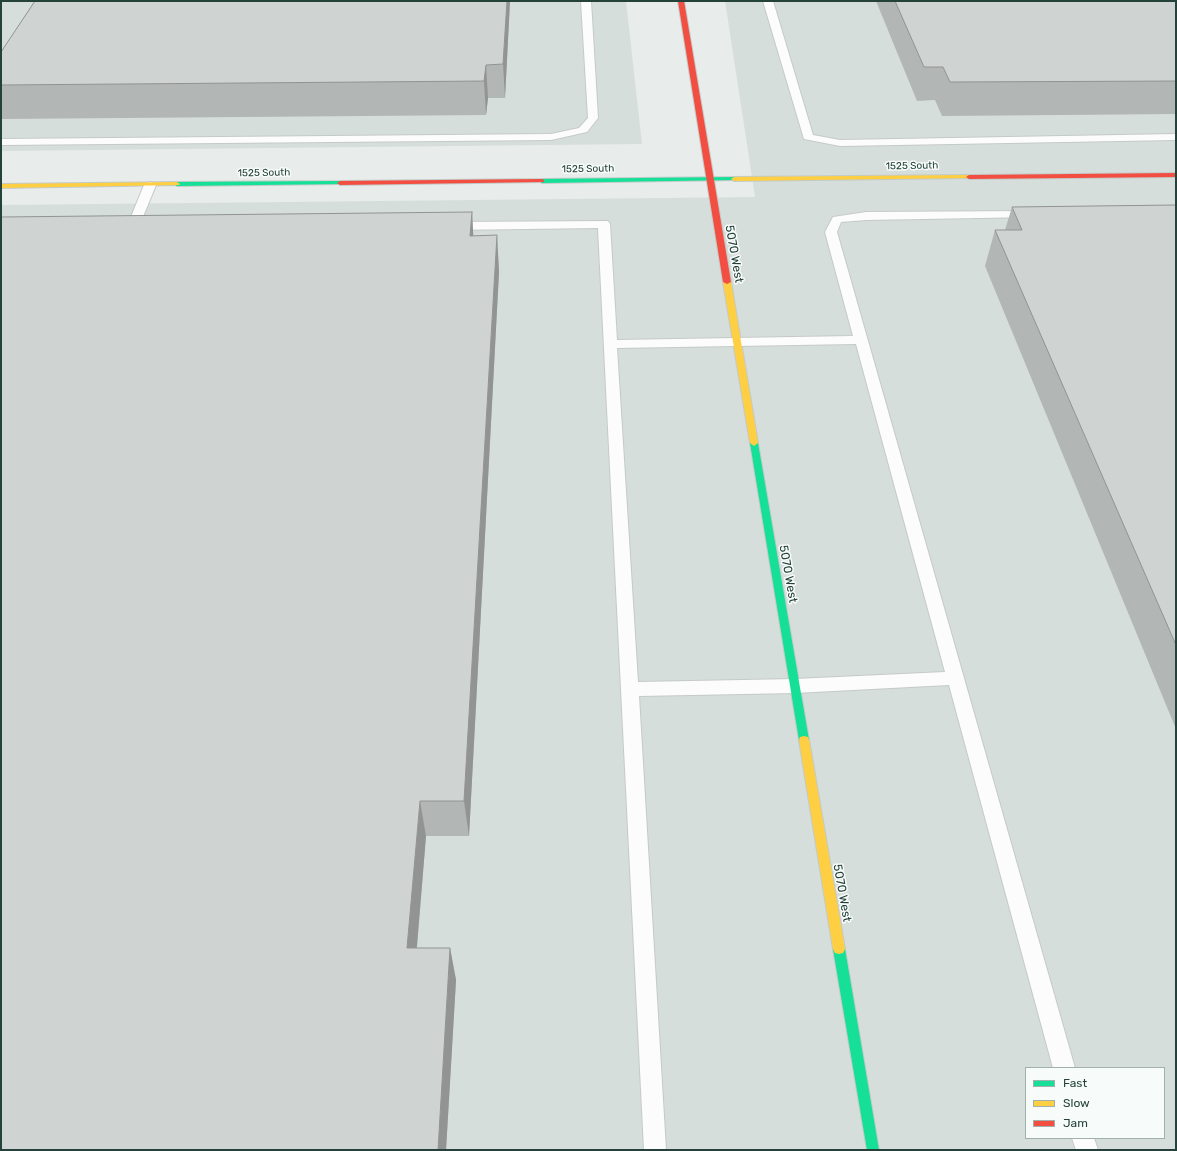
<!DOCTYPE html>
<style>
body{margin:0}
#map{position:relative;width:1177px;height:1151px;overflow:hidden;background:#e8edeb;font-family:Rubik,sans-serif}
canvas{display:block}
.frame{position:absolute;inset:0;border:2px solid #24423a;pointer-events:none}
.legend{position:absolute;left:1025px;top:1067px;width:140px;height:72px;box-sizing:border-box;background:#f7fbf9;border:1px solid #a3b1ad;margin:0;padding:5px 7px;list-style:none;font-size:12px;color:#24423a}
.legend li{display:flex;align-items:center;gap:8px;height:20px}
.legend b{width:20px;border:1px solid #a3b1ad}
</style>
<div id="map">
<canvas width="1177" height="1151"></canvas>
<div class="frame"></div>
<ul class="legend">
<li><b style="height:5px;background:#16e098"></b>Fast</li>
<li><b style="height:5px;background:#ffcf43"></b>Slow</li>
<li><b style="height:5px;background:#f24e42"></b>Jam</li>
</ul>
</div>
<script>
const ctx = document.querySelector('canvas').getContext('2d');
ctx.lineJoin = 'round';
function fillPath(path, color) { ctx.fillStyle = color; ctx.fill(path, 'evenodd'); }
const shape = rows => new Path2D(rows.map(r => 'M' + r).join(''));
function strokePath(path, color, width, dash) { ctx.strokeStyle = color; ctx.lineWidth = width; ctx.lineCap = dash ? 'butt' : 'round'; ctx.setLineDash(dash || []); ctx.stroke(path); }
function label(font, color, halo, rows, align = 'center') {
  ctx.font = font + ' Rubik,sans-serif'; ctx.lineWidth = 3; ctx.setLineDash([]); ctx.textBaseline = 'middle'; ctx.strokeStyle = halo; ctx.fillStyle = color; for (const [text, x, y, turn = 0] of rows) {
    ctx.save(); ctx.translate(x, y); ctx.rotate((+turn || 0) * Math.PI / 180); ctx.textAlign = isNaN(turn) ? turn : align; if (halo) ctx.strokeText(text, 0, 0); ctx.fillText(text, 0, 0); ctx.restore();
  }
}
fillPath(shape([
 [1,1,626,1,642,144,1,151],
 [725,1,1176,1,1176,1150,1,1150,1,205,755,197],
 [1026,1068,1164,1068,1164,1138,1026,1138]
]), '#d6dedb');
const lane = shape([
 [581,1,591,1,598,118,587,132,551,140,1,145,1,139,551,134,579,128,588,118,581,1],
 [763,1,773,1,813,135,840,140,1176,134,1176,140,840,146,804,139,763,1],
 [150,182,154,183,156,185,138,229,136,232,128,232,126,229,144,185,146,183,150,182],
 [1032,211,1036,213,1038,215,1036,217,866,220,841,222,837,232,1075,1068,1053,1068,949,685,795,693,639,696,666,1150,644,1150,598,228,451,230,447,229,445,226,447,223,451,222,608,221,610,224,617,340,853,336,825,232,833,217,866,212,1032,211],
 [856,344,945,672,795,679,638,682,617,348,856,344],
 [1072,1138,1094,1138,1098,1150,1076,1150,1072,1138]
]);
const fast = shape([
 [734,177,736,178,736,180,542,183,539,181,542,179,734,177],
 [340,181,342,182,342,184,177,186,174,184,177,182,340,181],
 [754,440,758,443,809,740,808,743,804,744,800,743,799,740,750,443,754,440],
 [839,944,843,945,845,949,879,1150,867,1150,833,949,835,945,839,944]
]);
const slow = shape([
 [969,175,972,177,971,178,734,181,731,179,734,177,969,175],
 [177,182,180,184,179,185,1,188,1,184,177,182],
 [727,280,731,282,758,443,754,446,750,443,723,282,727,280],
 [804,736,808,737,809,740,845,949,843,953,839,954,835,953,833,949,799,740,800,737,804,736]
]);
const jam = shape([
 [678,1,684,1,731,282,727,284,723,282,678,1],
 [1176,173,1176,177,969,179,966,177,969,175,1176,173],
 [542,179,544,180,544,182,340,185,337,183,340,181,542,179]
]);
strokePath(lane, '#c5cac8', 2);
strokePath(fast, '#c3cbc8', 2);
strokePath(slow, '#c3cbc8', 2);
strokePath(jam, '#c3cbc8', 2);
fillPath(lane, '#fcfcfc');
fillPath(fast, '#16e098');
fillPath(slow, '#ffcf43');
fillPath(jam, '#f24e42');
fillPath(shape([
 [35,1,510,1,505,98,488,98,486,115,1,119,1,52],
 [876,1,1176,1,1176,114,942,116,935,100,917,101],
 [1176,205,1176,729,985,266,995,230,1005,230,1012,207],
 [472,212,473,236,497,235,499,272,469,836,426,836,417,948,450,948,456,980,446,1150,1,1150]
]), '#b2b6b5');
fillPath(shape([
 [507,1,510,1,505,98,503,64],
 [486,65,488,98,486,115,484,81],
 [472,212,474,248,470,236],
 [497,235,499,272,469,836,464,801],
 [420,801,426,836,414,980,407,948],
 [450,948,456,980,446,1150,438,1150]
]), '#919493');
const building = shape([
 [35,1,507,1,503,64,486,65,484,81,1,85,1,52,35,1],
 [895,1,1176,1,1176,81,950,82,943,67,924,67,895,1],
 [1176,205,1176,645,995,230,1022,230,1012,207,1176,205],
 [472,212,470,236,497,235,464,801,420,801,407,948,450,948,438,1150,1,1150,1,217,472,212]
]);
fillPath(building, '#cfd4d2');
strokePath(building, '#919493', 1);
label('10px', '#24423a', '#f7fbf9', [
 ["1525 South",912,166,-1],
 ["1525 South",588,169,-1],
 ["1525 South",264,173,-1]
]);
label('12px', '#24423a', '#f7fbf9', [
 ["5070 West",734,254,80],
 ["5070 West",788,574,80],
 ["5070 West",842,893,80]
]);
</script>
